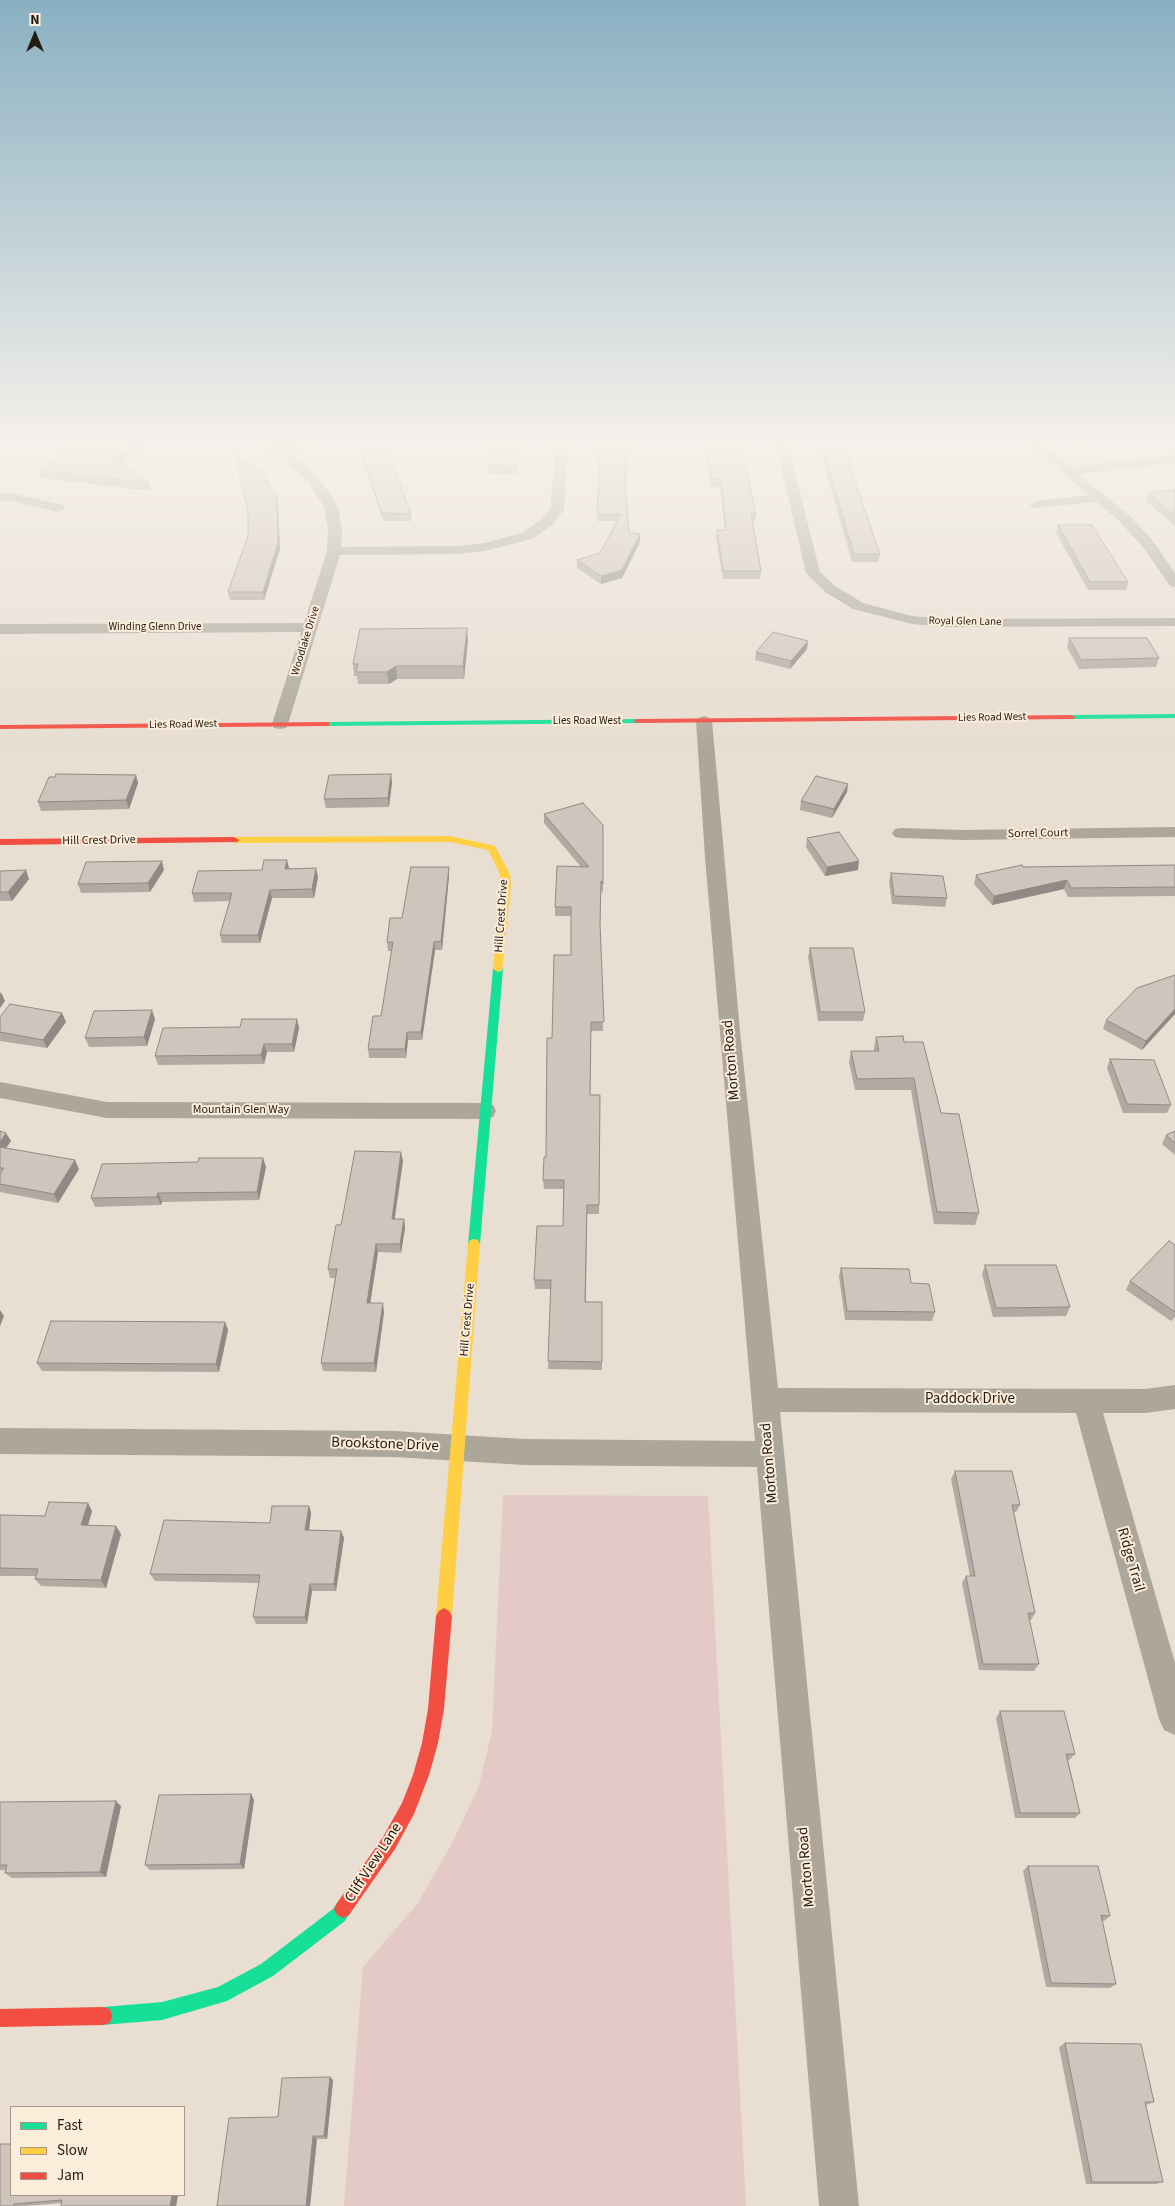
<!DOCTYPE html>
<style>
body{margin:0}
#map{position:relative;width:1175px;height:2206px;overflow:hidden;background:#e8ded1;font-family:"Source Sans 3",sans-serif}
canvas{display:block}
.legend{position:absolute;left:10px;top:2106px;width:175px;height:90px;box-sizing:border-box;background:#fcecda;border:1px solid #a5988a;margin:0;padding:6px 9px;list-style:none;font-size:15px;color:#221b12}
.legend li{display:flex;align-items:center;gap:10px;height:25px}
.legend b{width:25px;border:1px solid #a5988a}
.north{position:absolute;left:10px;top:10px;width:50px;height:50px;-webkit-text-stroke:4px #fcecda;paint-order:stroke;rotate:0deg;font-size:14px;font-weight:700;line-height:20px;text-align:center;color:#221b12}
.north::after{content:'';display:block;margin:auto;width:18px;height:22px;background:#221b12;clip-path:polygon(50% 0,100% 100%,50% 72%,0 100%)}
</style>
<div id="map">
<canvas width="1175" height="2206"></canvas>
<ul class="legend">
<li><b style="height:6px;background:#16e098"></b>Fast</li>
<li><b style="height:6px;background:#ffcf43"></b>Slow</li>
<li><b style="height:6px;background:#f24e42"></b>Jam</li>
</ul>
<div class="north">N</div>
</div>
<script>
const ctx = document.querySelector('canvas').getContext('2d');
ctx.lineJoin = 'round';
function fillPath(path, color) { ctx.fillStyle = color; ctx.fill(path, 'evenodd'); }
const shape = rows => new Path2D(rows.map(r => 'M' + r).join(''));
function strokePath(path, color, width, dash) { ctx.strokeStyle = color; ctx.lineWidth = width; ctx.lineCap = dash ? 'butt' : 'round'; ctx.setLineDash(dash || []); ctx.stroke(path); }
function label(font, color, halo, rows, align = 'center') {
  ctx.font = font + ' "Source Sans 3",sans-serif'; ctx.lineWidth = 4; ctx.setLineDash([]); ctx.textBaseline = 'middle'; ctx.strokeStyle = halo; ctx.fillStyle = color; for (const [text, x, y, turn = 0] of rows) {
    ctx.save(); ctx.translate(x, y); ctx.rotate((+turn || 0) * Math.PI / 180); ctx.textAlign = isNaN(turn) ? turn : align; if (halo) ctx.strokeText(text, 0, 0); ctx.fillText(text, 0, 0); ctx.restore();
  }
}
fillPath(shape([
 [503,1495,708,1496,746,2206,344,2206,363,1967,418,1903,452,1843,479,1786,492,1731]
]), '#e5c9c7');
fillPath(shape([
 [254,441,270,441,279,445,296,441,319,441,317,444,287,451,315,474,331,495,338,507,342,529,341,547,458,546,484,543,522,533,542,519,550,509,556,441,568,441,564,510,552,525,532,539,484,551,458,554,340,555,288,724,286,728,280,729,274,728,272,724,301,632,0,634,0,624,304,623,327,551,328,529,324,507,307,480,274,452,254,441],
 [775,441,787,441,820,572,835,586,863,603,912,616,946,619,1175,618,1175,626,946,627,912,624,853,609,825,592,806,573,775,441],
 [1025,441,1039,441,1070,467,1175,455,1175,463,1078,474,1129,515,1153,541,1175,573,1175,587,1170,586,1143,547,1119,521,1097,502,1032,508,1030,505,1037,501,1089,495,1025,441],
 [0,493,11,493,63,505,65,508,58,512,11,501,0,501,0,493],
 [704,716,710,718,712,721,740,1031,778,1388,1145,1389,1175,1385,1175,1409,1145,1413,1103,1413,1175,1663,1175,1735,1164,1730,1159,1719,1076,1413,780,1412,859,2206,819,2206,757,1467,524,1465,395,1457,0,1454,0,1428,395,1431,524,1439,755,1441,705,857,696,721,698,718,704,716],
 [1175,827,1175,837,963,840,901,838,895,837,892,833,895,829,901,828,963,830,1175,827],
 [0,1082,107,1102,485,1103,493,1105,496,1111,493,1117,485,1119,107,1118,0,1098,0,1082]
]), '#aca79a');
fillPath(shape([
 [1175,714,1175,718,1071,719,1067,717,1071,715,1175,714],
 [637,719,641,721,640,723,326,726,322,724,326,722,637,719],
 [498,966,503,969,480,1244,478,1248,474,1249,470,1248,468,1244,493,969,498,966],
 [343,1900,349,1903,352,1909,345,1921,273,1976,227,2001,162,2020,103,2025,96,2023,94,2016,96,2009,103,2007,162,2002,218,1987,261,1964,333,1909,337,1903,343,1900]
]), '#16e098');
fillPath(shape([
 [450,836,495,846,510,874,511,885,502,971,498,972,493,969,501,885,500,874,488,850,450,842,234,843,229,840,234,837,450,836],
 [474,1239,478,1240,480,1244,452,1616,449,1621,444,1624,439,1621,436,1616,468,1244,470,1240,474,1239]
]), '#ffcf43');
fillPath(shape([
 [1071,715,1075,717,1074,719,637,723,633,721,637,719,1071,715],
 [326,722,329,722,329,726,0,729,0,725,326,722],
 [234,837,239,840,237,842,0,845,0,839,234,837],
 [444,1608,449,1611,452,1616,444,1709,438,1743,429,1775,414,1814,395,1849,349,1915,343,1918,337,1915,334,1909,337,1903,383,1837,402,1803,413,1775,422,1743,428,1709,436,1616,439,1611,444,1608],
 [103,2007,110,2009,112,2016,110,2023,103,2025,0,2027,0,2009,103,2007]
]), '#f24e42');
fillPath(shape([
 [83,441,147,441,122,462,149,483,151,491,41,478,39,471],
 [494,441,520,441,518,452,517,474,489,474,488,466],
 [628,441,628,452,626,452,627,482,624,482,629,533,640,542,622,578,601,584,577,568,577,560,600,553,617,521,597,521,600,453],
 [703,441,740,441,756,514,755,522,753,522,761,571,760,579,723,579,716,538,717,530,725,530,720,487,711,487],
 [817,441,844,441,855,482,880,554,878,562,852,562],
 [1069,441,1151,441,1151,443,1077,448],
 [361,452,411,514,412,521,383,521,362,459],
 [1175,490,1175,526,1146,501,1148,493],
 [278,506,280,549,264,600,230,600,228,592,248,536,248,512],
 [1058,525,1128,582,1126,590,1088,590,1056,533],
 [1069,638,1159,658,1156,667,1079,669,1067,647],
 [468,640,464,679,397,679,389,684,358,684,357,676,354,676,353,664],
 [807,649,790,669,755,660,756,652],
 [136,775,138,783,129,809,41,811,38,802],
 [392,782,389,807,326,808,324,799],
 [847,792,832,818,800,810,801,801],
 [544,814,603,825,603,893,601,890,600,924,603,1031,591,1031,590,1095,600,1095,599,1214,587,1214,586,1302,602,1302,602,1370,548,1369,551,1289,535,1289,534,1280,563,1226,563,1189,544,1189,543,1180,546,1157,552,1038,571,955,571,916,555,916,555,907,581,867,544,823],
 [807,838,858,870,825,876,806,847],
 [1175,865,1175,896,1068,897,1064,889,992,905,974,884,976,875,1023,867],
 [449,867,449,876,442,950,435,950,422,1040,408,1040,406,1058,369,1058,368,1049,381,1016,392,951,388,951,387,942,402,918],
 [289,868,318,877,314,898,272,898,260,943,222,943,220,935,230,901,194,902,192,893,262,870],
 [164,870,150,892,81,893,78,884],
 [0,871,29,879,12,901,0,901],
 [891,873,947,898,945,907,892,904,889,882],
 [810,948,865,1012,863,1021,818,1021,808,957],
 [1175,975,1175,1014,1142,1050,1103,1029,1106,1020],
 [62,1013,66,1022,47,1048,0,1041,0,1017],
 [155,1019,147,1046,89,1047,85,1038],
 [297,1019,299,1028,294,1052,267,1052,264,1064,158,1065,155,1056,240,1027],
 [876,1037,904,1042,941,1113,979,1213,975,1225,934,1224,911,1090,855,1090,849,1062,851,1051,874,1051,874,1048],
 [1110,1059,1171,1105,1167,1113,1123,1113,1107,1068],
 [0,1131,11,1141,6,1148,79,1169,58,1203,0,1192],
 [1175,1131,1175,1155,1162,1144,1166,1135],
 [263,1158,266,1167,259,1200,162,1202,161,1205,95,1207,91,1198,198,1162],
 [403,1161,395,1219,404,1219,405,1228,401,1253,378,1252,370,1303,384,1312,376,1372,323,1371,321,1363,335,1278,330,1278,328,1269,341,1225],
 [1175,1245,1175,1317,1171,1321,1126,1290,1130,1281],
 [985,1265,1070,1307,1066,1316,993,1317,982,1274],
 [841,1268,911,1283,935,1312,932,1321,845,1320,839,1276],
 [225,1322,228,1330,219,1372,42,1371,37,1363],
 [955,1471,1020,1505,1016,1512,1014,1512,1035,1613,1031,1620,1029,1620,1039,1664,1034,1671,979,1670,962,1583,966,1576,970,1576,951,1479],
 [88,1503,92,1511,88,1525,116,1526,121,1534,106,1588,41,1586,35,1579,36,1576,0,1576,0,1515,45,1516],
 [309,1506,311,1513,309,1530,341,1531,344,1538,336,1591,312,1591,307,1624,256,1624,253,1617,259,1583,155,1581,150,1574],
 [1000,1711,1075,1754,1069,1760,1068,1760,1080,1813,1075,1818,1015,1818,996,1718],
 [251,1794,254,1800,244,1869,150,1870,145,1865],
 [0,1802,121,1806,106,1877,12,1878,5,1873,6,1870,0,1870],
 [1028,1866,1110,1916,1104,1921,1102,1921,1116,1984,1110,1988,1046,1987,1023,1871],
 [1065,2043,1154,2102,1146,2105,1163,2182,1156,2184,1086,2184,1059,2047],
 [330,2077,333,2080,327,2139,317,2139,310,2206,217,2206,278,2117],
 [11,2195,178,2195,176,2206,61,2206,62,2203,24,2206,0,2206]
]), '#b2a9a3');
fillPath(shape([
 [136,441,147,441,118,465,116,458],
 [277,498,278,506,280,549,264,600,263,592],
 [640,534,640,542,622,578,601,584,601,576],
 [467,628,468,640,464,679,463,666],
 [808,641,807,649,790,669,791,661],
 [396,666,397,679,389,684,387,672],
 [391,774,392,782,389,807,388,798],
 [136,775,138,783,129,809,126,800],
 [848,784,847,792,832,818,834,809],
 [287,860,289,868,285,869],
 [162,861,164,870,150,892,148,883],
 [859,861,858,870,825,876,827,867],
 [449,867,449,876,442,950,441,941],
 [316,868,318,877,314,898,312,889],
 [26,870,29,879,12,901,8,892],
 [1067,880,1064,889,992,905,994,896],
 [270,890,272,898,260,943,258,935],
 [434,942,435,950,422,1040,421,1032],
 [1,992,5,1001,0,1008,0,994],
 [1175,1009,1175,1014,1142,1050,1146,1041],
 [152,1010,155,1019,147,1046,144,1037],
 [62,1013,66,1022,47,1048,43,1040],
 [297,1019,299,1028,294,1052,292,1044],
 [407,1032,408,1040,406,1058,405,1049],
 [264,1044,267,1052,264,1064,261,1055],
 [6,1133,11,1141,1,1155,0,1153,0,1142],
 [401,1152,403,1161,393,1227,392,1219],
 [263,1158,266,1167,259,1200,257,1192],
 [75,1160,79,1169,58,1203,54,1194],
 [158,1193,162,1202,161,1205,157,1197],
 [404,1219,405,1228,401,1253,400,1244],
 [376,1244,378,1252,369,1312,367,1303],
 [383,1303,384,1312,376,1372,374,1363],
 [0,1310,4,1316,0,1326],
 [225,1322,228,1330,219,1372,216,1364],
 [88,1503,92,1511,86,1532,81,1525],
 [309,1506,311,1513,308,1538,305,1530],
 [116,1526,121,1534,106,1588,101,1580],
 [341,1531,344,1538,336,1591,334,1584],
 [310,1584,312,1591,307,1624,305,1617],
 [251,1794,254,1800,244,1869,240,1864],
 [116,1801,121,1806,106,1877,100,1872],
 [330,2077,333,2080,327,2139,324,2136],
 [313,2136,317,2139,310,2206,306,2206],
 [184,2143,185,2144,184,2154],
 [172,2195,178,2195,176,2206,170,2206]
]), '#918a84');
const building = shape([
 [83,441,136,441,116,458,149,483,39,471,83,441],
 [494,441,519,441,517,467,488,466,494,441],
 [600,441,628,441,628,444,626,444,627,475,624,474,629,533,640,534,622,570,601,576,577,560,600,553,621,514,597,514,600,441],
 [705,441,740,441,756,514,751,514,761,571,723,571,717,530,726,530,721,479,712,479,705,441],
 [820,441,844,441,855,482,880,554,854,554,820,441],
 [387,448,411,514,382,513,361,452,387,448],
 [235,455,260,470,277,498,278,542,263,592,228,592,248,536,248,510,235,455],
 [1175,490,1175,516,1148,493,1175,490],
 [1058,525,1092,525,1128,582,1090,582,1058,525],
 [467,628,463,666,396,666,387,672,356,672,358,664,353,664,360,629,467,628],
 [773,632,808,641,791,661,756,652,773,632],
 [1069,638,1147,638,1159,658,1081,660,1069,638],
 [56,774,136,775,126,800,38,802,49,777,55,777,56,774],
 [391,774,388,798,324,799,329,775,391,774],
 [816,776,848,784,834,809,801,801,816,776],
 [583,803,603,825,603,884,601,881,600,923,604,1022,591,1022,590,1095,600,1095,599,1205,587,1205,585,1302,602,1302,602,1362,548,1361,551,1280,534,1280,537,1226,563,1226,564,1180,543,1180,544,1157,546,1157,547,1038,552,1038,554,955,571,955,571,907,555,907,557,866,589,867,544,814,583,803],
 [839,832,859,861,827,867,807,838,839,832],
 [264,860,287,860,285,869,316,868,312,889,270,890,258,935,220,935,232,893,192,893,198,871,262,870,264,860],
 [162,861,148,883,78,884,86,862,162,861],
 [1022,865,1023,867,1175,865,1175,887,1071,888,1067,880,994,896,976,875,1022,865],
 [411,867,449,867,441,941,434,942,421,1032,407,1032,405,1049,368,1049,373,1016,381,1016,393,942,387,942,390,918,402,918,411,867],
 [26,870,8,892,0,892,0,871,26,870],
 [891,873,943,876,947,898,894,896,891,873],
 [810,948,853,948,865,1012,820,1012,810,948],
 [1175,975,1175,1009,1146,1041,1106,1020,1137,988,1175,975],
 [10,1004,62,1013,43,1040,0,1032,0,1017,10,1004],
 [152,1010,144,1037,85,1038,94,1011,152,1010],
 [242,1019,297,1019,292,1044,264,1044,261,1055,155,1056,163,1028,240,1027,242,1019],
 [903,1036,904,1042,923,1042,941,1113,959,1114,979,1213,937,1212,914,1078,857,1079,851,1051,879,1051,876,1037,903,1036],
 [1110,1059,1154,1060,1171,1105,1127,1104,1110,1059],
 [0,1131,6,1133,0,1142,0,1131],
 [1175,1131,1175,1143,1166,1135,1175,1131],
 [0,1147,75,1160,54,1194,0,1184,0,1174,4,1168,0,1168,0,1147],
 [355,1151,401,1152,392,1219,404,1219,400,1244,376,1244,367,1303,383,1303,374,1363,321,1363,337,1269,328,1269,336,1225,341,1225,355,1151],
 [199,1158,263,1158,257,1192,158,1193,157,1197,91,1198,102,1164,198,1162,199,1158],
 [1169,1241,1175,1245,1175,1312,1130,1281,1169,1241],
 [985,1265,1056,1265,1070,1307,996,1308,985,1265],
 [841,1268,909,1269,911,1283,929,1284,935,1312,847,1311,841,1268],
 [51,1321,225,1322,216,1364,37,1363,51,1321],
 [955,1471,1012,1471,1020,1505,1012,1505,1035,1613,1028,1613,1039,1664,983,1664,966,1576,975,1576,955,1471],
 [49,1502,88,1503,81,1525,116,1526,101,1580,35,1579,38,1569,0,1568,0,1515,45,1516,49,1502],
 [272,1506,309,1506,305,1530,341,1531,334,1584,310,1584,305,1617,253,1617,260,1575,150,1574,164,1520,270,1523,272,1506],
 [1000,1711,1064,1711,1075,1754,1066,1754,1080,1813,1020,1813,1000,1711],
 [251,1794,240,1864,145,1865,159,1795,251,1794],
 [116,1801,100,1872,5,1873,7,1865,0,1865,0,1802,116,1801],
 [1028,1866,1098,1866,1110,1916,1101,1915,1116,1984,1051,1983,1028,1866],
 [1065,2043,1141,2044,1154,2102,1145,2102,1163,2182,1092,2182,1065,2043],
 [330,2077,324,2136,313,2136,306,2206,217,2206,229,2118,278,2117,282,2078,330,2077],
 [0,2144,11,2144,11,2195,172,2195,170,2206,61,2206,62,2200,14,2204,14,2206,0,2206,0,2144]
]);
fillPath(building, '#cfc5bd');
strokePath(building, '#918a84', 1);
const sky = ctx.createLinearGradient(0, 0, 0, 750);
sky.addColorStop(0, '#89b0c2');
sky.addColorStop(0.59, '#f5f0ea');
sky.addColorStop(1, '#f5f0ea00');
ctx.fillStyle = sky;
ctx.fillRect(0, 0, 1175, 750);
label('11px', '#221b12', '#fcecda', [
 ["Royal Glen Lane",965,622,1],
 ["Winding Glenn Drive",155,628],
 ["Woodlake Drive",306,641,-73],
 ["Lies Road West",992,718,-1],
 ["Lies Road West",587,722],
 ["Lies Road West",183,725,-1]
]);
label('12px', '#221b12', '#fcecda', [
 ["Sorrel Court",1038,834,-1],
 ["Hill Crest Drive",99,841,-1],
 ["Hill Crest Drive",502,916,-86],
 ["Mountain Glen Way",241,1110],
 ["Hill Crest Drive",468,1320,-85]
]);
label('15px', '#221b12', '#fcecda', [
 ["Morton Road",732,1060,-95],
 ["Paddock Drive",970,1400],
 ["Brookstone Drive",385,1445,2],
 ["Morton Road",770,1463,-95],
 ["Ridge Trail",1130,1560,74],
 ["Cliff View Lane",374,1863,-57],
 ["Morton Road",807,1867,-95]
]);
</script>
